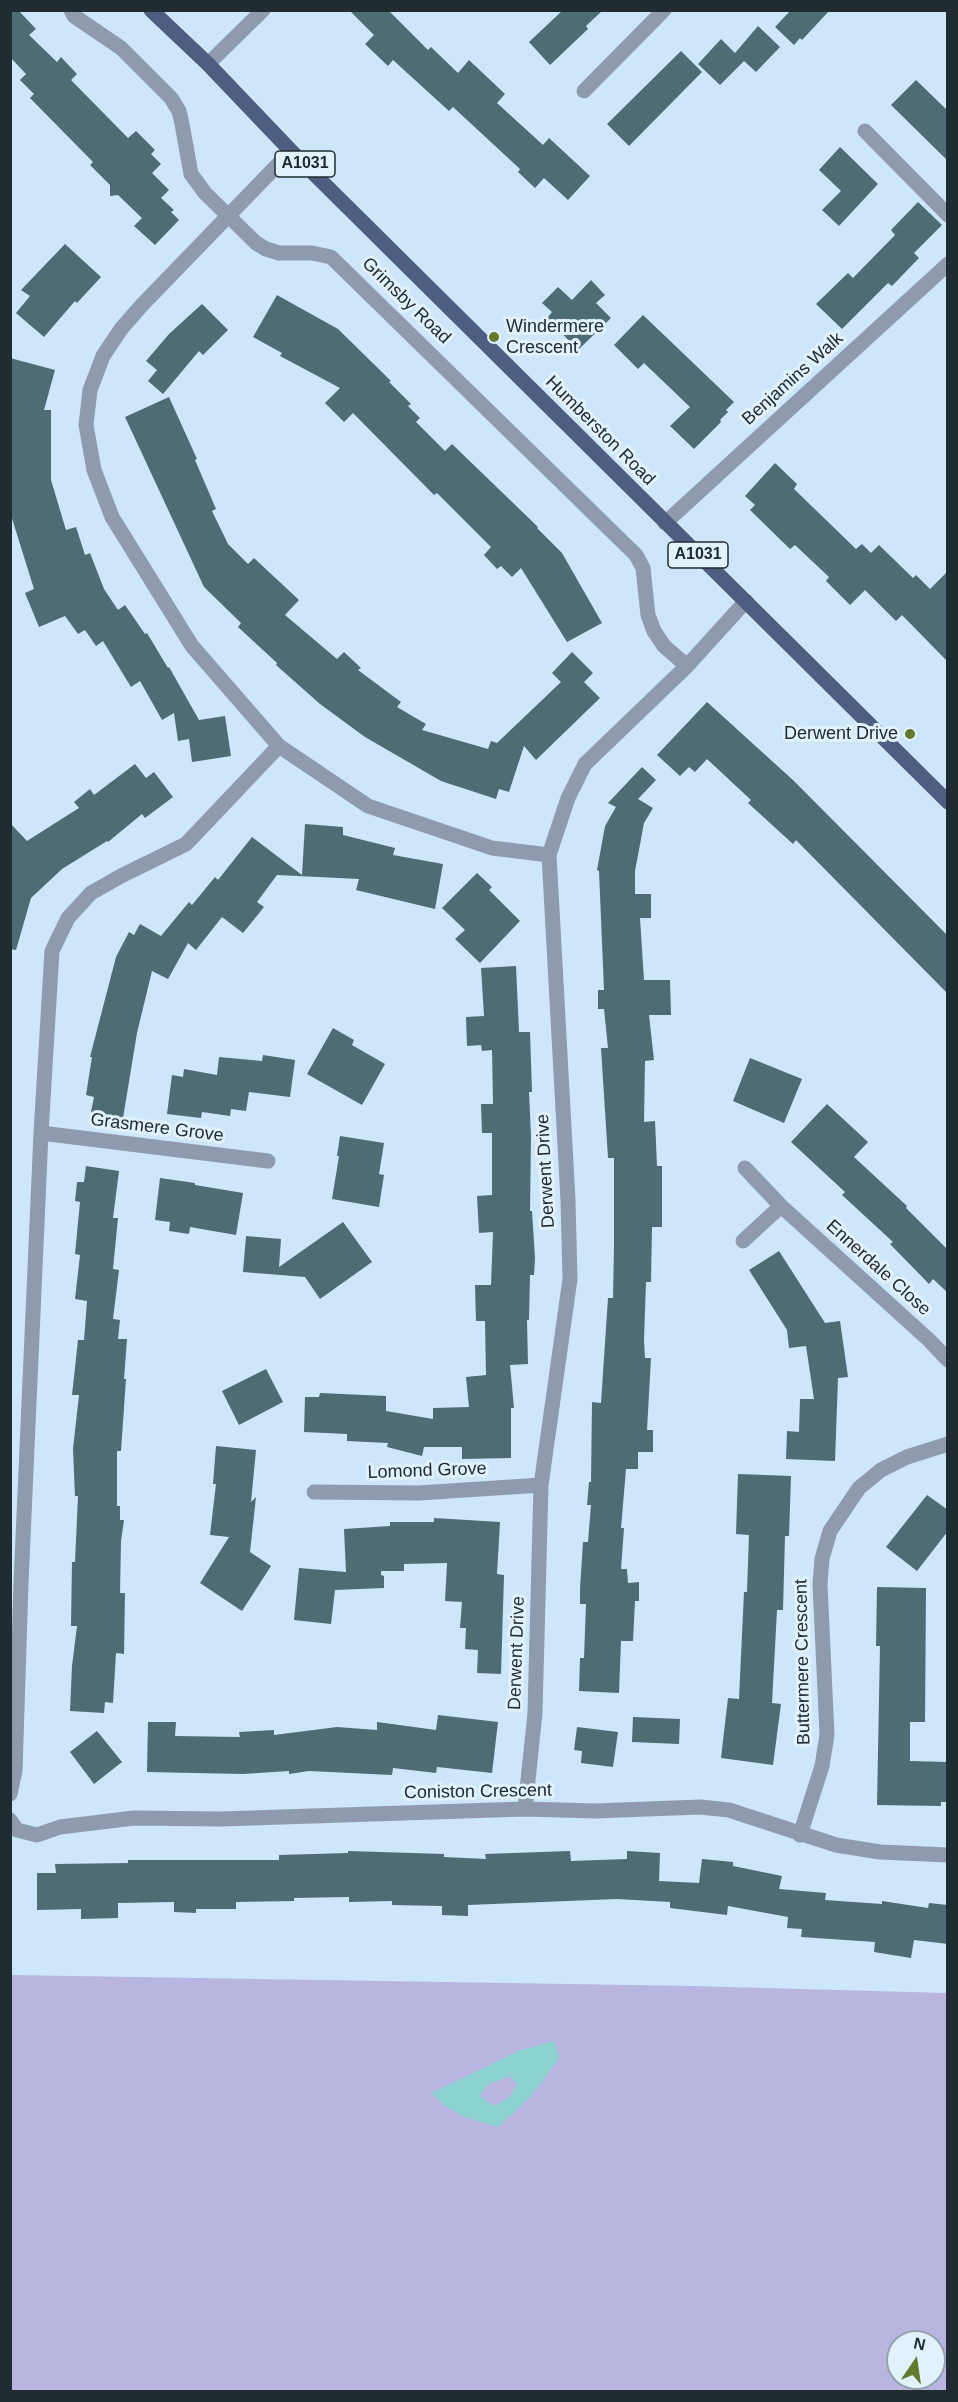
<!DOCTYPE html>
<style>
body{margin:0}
#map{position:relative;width:958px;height:2402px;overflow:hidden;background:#cde6f9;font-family:Arial,sans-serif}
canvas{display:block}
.frame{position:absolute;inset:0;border:12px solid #212b32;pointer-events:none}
.north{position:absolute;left:886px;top:2330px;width:60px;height:60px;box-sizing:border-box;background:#e2f2fd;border:2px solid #95a2ac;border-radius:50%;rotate:13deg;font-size:16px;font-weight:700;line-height:24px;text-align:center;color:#212b32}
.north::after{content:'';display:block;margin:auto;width:21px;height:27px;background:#63792b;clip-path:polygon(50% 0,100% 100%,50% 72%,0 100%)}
</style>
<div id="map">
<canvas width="958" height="2402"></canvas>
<div class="frame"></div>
<div class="north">N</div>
</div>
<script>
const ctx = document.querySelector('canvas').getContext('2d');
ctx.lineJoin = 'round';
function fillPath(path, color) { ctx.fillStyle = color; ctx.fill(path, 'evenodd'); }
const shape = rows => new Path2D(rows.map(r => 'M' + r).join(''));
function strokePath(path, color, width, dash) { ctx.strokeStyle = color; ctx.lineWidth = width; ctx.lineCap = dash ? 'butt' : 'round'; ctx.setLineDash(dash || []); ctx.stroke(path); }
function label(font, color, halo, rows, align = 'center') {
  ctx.font = font + ' Arial,sans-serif'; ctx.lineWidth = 6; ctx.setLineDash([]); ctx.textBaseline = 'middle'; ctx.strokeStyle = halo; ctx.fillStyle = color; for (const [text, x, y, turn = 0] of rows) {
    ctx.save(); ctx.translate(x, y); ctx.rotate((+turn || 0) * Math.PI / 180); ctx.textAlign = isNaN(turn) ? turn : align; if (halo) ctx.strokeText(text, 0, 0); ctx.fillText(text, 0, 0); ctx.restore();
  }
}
fillPath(shape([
 [11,1975,692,1986,947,1993,947,2391,11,2392],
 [898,2342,934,2342,934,2378,898,2378]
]), '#b8b5e1');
fillPath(shape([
 [554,2041,559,2058,533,2094,498,2127,464,2117,445,2106,432,2093,518,2051],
 [510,2076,517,2084,510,2097,495,2106,480,2096,489,2084]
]), '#8bd2d0');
fillPath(shape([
 [10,10,18,10,36,29,29,35,57,62,61,57,77,74,71,80,128,138,136,131,155,150,151,154,161,164,152,173,169,190,161,198,174,210,171,212,179,220,155,245,134,226,142,218,118,195,110,196,110,185,90,165,93,162,30,98,34,94,20,80,26,74,10,57],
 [349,10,388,10,428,50,431,47,458,73,469,60,505,94,497,103,543,145,549,138,590,176,568,200,544,178,535,188,518,172,520,169,453,107,449,111,393,60,388,66,365,44,374,35],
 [563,10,603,10,586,26,588,29,550,65,529,42],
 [791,10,830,10,802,40,800,38,794,45,775,27],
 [758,26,780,47,756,72,744,61,720,85,698,64,721,39,735,53],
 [681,51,702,72,629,146,607,124],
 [916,80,948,111,948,161,891,105],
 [840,147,878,184,839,226,822,210,841,191,819,170],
 [918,202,942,225,914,253,919,258,892,286,888,283,842,329,816,304,848,273,853,278,895,235,891,230],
 [65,244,101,277,77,303,75,301,44,337,16,313,30,296,21,290],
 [591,280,605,295,596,303,611,318,578,350,547,318,552,312,542,303,558,287,572,300],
 [277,295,338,329,391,381,389,382,411,404,408,406,420,418,416,422,445,451,452,444,538,527,537,528,562,553,602,623,567,642,521,568,512,577,501,566,497,569,484,555,491,547,437,493,434,495,353,413,344,422,325,403,340,388,280,356,282,353,253,337],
 [202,304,228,330,203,355,199,351,163,394,148,381,157,370,146,361,169,334],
 [643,315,734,402,726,410,728,412,720,420,721,422,694,449,670,426,690,407,644,363,638,369,614,345],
 [10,358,55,370,44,410,51,410,51,480,66,530,76,527,85,555,90,553,104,589,118,610,125,605,145,634,147,633,168,668,169,667,199,720,225,716,231,756,192,762,189,739,178,741,174,713,162,720,140,681,131,687,103,641,96,646,85,630,78,634,65,616,39,627,25,593,34,589,10,512],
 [169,397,197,459,195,460,216,509,212,511,228,544,248,564,254,558,299,600,285,615,337,659,344,652,361,668,358,670,401,702,397,707,426,724,422,730,488,749,491,741,497,743,561,682,552,673,572,652,593,673,584,682,600,698,536,760,524,746,509,792,499,789,496,799,441,781,365,737,320,704,276,665,277,663,238,627,241,623,204,587,125,417],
 [775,463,797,484,794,489,856,549,862,544,871,553,879,545,913,578,916,575,930,589,948,571,948,662,902,615,896,621,865,590,850,605,826,581,829,577,795,545,790,549,750,510,755,505,745,496],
 [707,702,794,781,948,936,948,994,796,840,793,844,748,803,751,800,707,759,695,772,689,767,680,776,657,755],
 [135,764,146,778,154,772,173,797,145,818,142,814,108,842,107,841,62,869,31,898,16,950,10,949,10,823,27,841,79,808,74,802,90,789,94,795],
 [642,767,656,780,638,799,653,808,644,823,635,871,635,894,651,894,651,918,640,918,644,980,670,980,671,1015,649,1015,654,1060,645,1061,644,1122,655,1121,657,1166,662,1166,662,1227,652,1227,651,1282,646,1282,644,1340,645,1358,651,1358,647,1430,653,1430,653,1452,638,1452,638,1469,626,1469,621,1528,624,1528,621,1569,627,1569,628,1583,639,1582,639,1601,635,1601,633,1641,621,1641,619,1693,579,1691,580,1658,584,1658,586,1604,580,1604,580,1589,583,1542,588,1542,591,1505,587,1505,589,1482,591,1482,592,1402,601,1403,608,1298,613,1298,614,1246,614,1158,608,1158,601,1048,608,1048,604,1009,598,1009,598,990,604,990,599,871,597,870,605,826,616,807,608,803],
 [305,824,343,827,343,835,395,848,393,855,443,864,435,909,356,890,359,879,277,875,257,902,264,907,243,933,222,917,196,950,188,943,168,979,152,971,137,1033,123,1118,91,1112,94,1097,86,1095,92,1057,90,1057,116,957,129,932,134,935,140,924,161,936,189,902,192,905,215,877,218,880,252,837,302,875],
 [477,873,492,887,489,890,520,921,480,963,455,939,465,930,442,908],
 [516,966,519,1032,530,1032,532,1092,529,1092,531,1136,530,1211,532,1211,535,1258,534,1275,530,1275,529,1320,527,1320,528,1364,510,1365,514,1408,511,1408,511,1458,462,1459,462,1447,424,1447,422,1456,387,1447,388,1443,347,1441,347,1434,304,1432,305,1397,319,1397,320,1393,386,1396,386,1411,433,1419,433,1408,469,1407,466,1377,486,1375,485,1321,476,1321,475,1285,491,1285,493,1232,479,1233,477,1196,492,1195,492,1133,482,1133,481,1104,493,1104,492,1050,482,1051,481,1045,467,1046,466,1017,484,1016,481,968],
 [333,1028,354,1040,352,1045,385,1064,362,1105,307,1074],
 [263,1055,295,1060,290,1097,249,1092,246,1111,231,1109,230,1116,202,1112,201,1118,167,1114,172,1075,183,1077,184,1069,217,1075,219,1057,262,1061],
 [750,1058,802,1079,784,1123,733,1101],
 [827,1104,868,1142,854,1157,907,1206,906,1208,948,1250,948,1293,933,1279,929,1284,890,1244,893,1242,842,1195,845,1192,791,1142],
 [340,1136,384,1143,379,1174,384,1175,379,1207,332,1199,339,1156,337,1156],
 [86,1166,119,1171,113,1218,118,1218,113,1269,119,1270,113,1319,120,1320,118,1339,127,1339,124,1379,126,1379,121,1451,117,1451,117,1506,120,1506,120,1520,124,1520,121,1541,120,1593,125,1593,124,1654,116,1653,113,1703,105,1702,104,1713,70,1711,72,1666,77,1626,71,1626,72,1562,75,1562,78,1496,75,1496,73,1449,79,1395,72,1395,78,1340,84,1340,87,1301,75,1299,80,1255,75,1254,80,1202,75,1201,77,1182,84,1182],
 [160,1178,195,1183,195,1185,243,1193,236,1235,190,1227,189,1234,169,1231,170,1222,155,1220],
 [343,1222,372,1262,320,1299,305,1277,243,1272,246,1236,281,1239,279,1267],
 [779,1251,825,1323,840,1321,848,1377,838,1378,835,1461,786,1459,787,1431,799,1432,800,1399,814,1399,806,1346,789,1348,787,1330,749,1270],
 [266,1369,283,1402,239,1425,222,1391],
 [216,1446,256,1450,251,1502,256,1497,250,1552,271,1566,242,1611,200,1583,229,1537,210,1535,216,1484,213,1484],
 [738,1474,791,1476,789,1536,785,1536,783,1610,777,1610,772,1703,781,1704,773,1765,721,1758,728,1698,739,1699,744,1592,747,1592,749,1535,736,1534],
 [927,1495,948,1510,948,1531,917,1571,886,1547],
 [434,1518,500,1522,497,1574,504,1575,501,1674,477,1673,478,1650,465,1649,466,1628,460,1628,462,1602,445,1601,447,1563,404,1564,404,1571,381,1571,381,1575,384,1576,384,1588,335,1590,331,1624,294,1620,299,1568,346,1572,344,1529,390,1526,390,1522,434,1522],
 [877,1587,926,1588,925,1722,910,1722,910,1761,948,1762,948,1802,941,1802,941,1806,877,1805,880,1646,876,1646],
 [438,1715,498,1722,492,1773,437,1767,436,1773,393,1768,392,1775,309,1771,289,1774,289,1771,243,1774,147,1772,148,1722,176,1722,175,1736,240,1737,239,1732,274,1730,274,1735,337,1727,377,1730,377,1722,436,1730],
 [633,1717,680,1719,679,1744,632,1742],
 [577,1727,618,1732,613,1767,581,1763,582,1751,574,1750],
 [97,1731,122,1762,94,1784,70,1752],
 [348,1851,444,1854,444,1857,486,1859,485,1854,570,1851,571,1861,627,1859,627,1851,660,1853,659,1881,699,1883,702,1859,733,1862,733,1866,782,1876,779,1889,826,1893,825,1900,882,1904,882,1901,928,1908,929,1903,948,1905,948,1944,914,1940,911,1958,874,1952,875,1942,801,1937,802,1929,787,1928,788,1917,728,1906,727,1915,670,1908,670,1902,617,1899,468,1905,468,1916,442,1915,442,1906,392,1905,392,1901,349,1902,349,1897,294,1898,294,1901,236,1902,236,1909,196,1909,196,1913,174,1912,174,1902,118,1903,118,1918,81,1919,81,1909,37,1910,37,1873,56,1873,55,1864,128,1863,128,1860,279,1860,279,1855,348,1853]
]), '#4d6c74');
strokePath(shape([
 [71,10,74,16,121,48,171,98,179,111,182,124,191,174,205,193,256,243,266,249,279,253,312,253,331,257,636,555,643,568,648,615,654,631,664,646,687,666],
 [208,64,263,10],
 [584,91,664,10],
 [865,131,948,215],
 [291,151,142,305,121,329,103,356,90,390,86,425,94,470,112,517,192,646,279,746,368,806,492,848,549,855],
 [665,523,948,264],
 [41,1133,268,1161],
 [745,1168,781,1206,929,1340,948,1360],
 [743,1241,781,1206],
 [314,1492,419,1493,541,1485],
 [10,1794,15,1771,21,1583,41,1133,52,951,68,918,91,893,121,876,186,844,279,746],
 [525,1809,535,1713,541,1485,570,1279,568,1200,549,855,568,798,585,764,687,666,746,601],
 [10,1820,17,1830,37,1835,60,1827,134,1818,221,1819,525,1809,595,1811,700,1807,729,1810,836,1845,880,1852,948,1855],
 [800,1835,822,1766,827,1735,820,1584,822,1559,830,1531,859,1488,881,1470,907,1457,948,1444]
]), '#909aae', 15);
strokePath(shape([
 [151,10,208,64,291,151,948,802]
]), '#4d5e81', 15);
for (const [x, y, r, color] of [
 [494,337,6,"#63792b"],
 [910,734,6,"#63792b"]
]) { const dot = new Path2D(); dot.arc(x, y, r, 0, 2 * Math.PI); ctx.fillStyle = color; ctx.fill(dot); strokePath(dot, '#e2f2fd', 2); }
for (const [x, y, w] of [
 [305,164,60],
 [698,555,60]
]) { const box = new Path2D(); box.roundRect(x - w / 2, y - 13, w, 26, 4.5); ctx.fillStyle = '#e2f2fd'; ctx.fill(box); strokePath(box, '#212b32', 1.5); }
label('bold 16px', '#212b32', null, [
 ["A1031",305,164],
 ["A1031",698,555]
]);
label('18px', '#212b32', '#e2f2fd', [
 ["Grimsby Road",406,301,44],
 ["Benjamins Walk",793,379,-42],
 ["Humberston Road",600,431,45],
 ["Grasmere Grove",157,1128,7],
 ["Derwent Drive",546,1171,-93],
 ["Ennerdale Close",878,1268,42],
 ["Lomond Grove",427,1471,-2],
 ["Derwent Drive",517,1653,-88],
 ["Buttermere Crescent",803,1662,-91],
 ["Coniston Crescent",478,1792,-1]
]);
label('18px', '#212b32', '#e2f2fd', [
 ["Windermere",506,327],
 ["Crescent",506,348],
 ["Derwent Drive",898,734,"right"]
], 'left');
</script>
